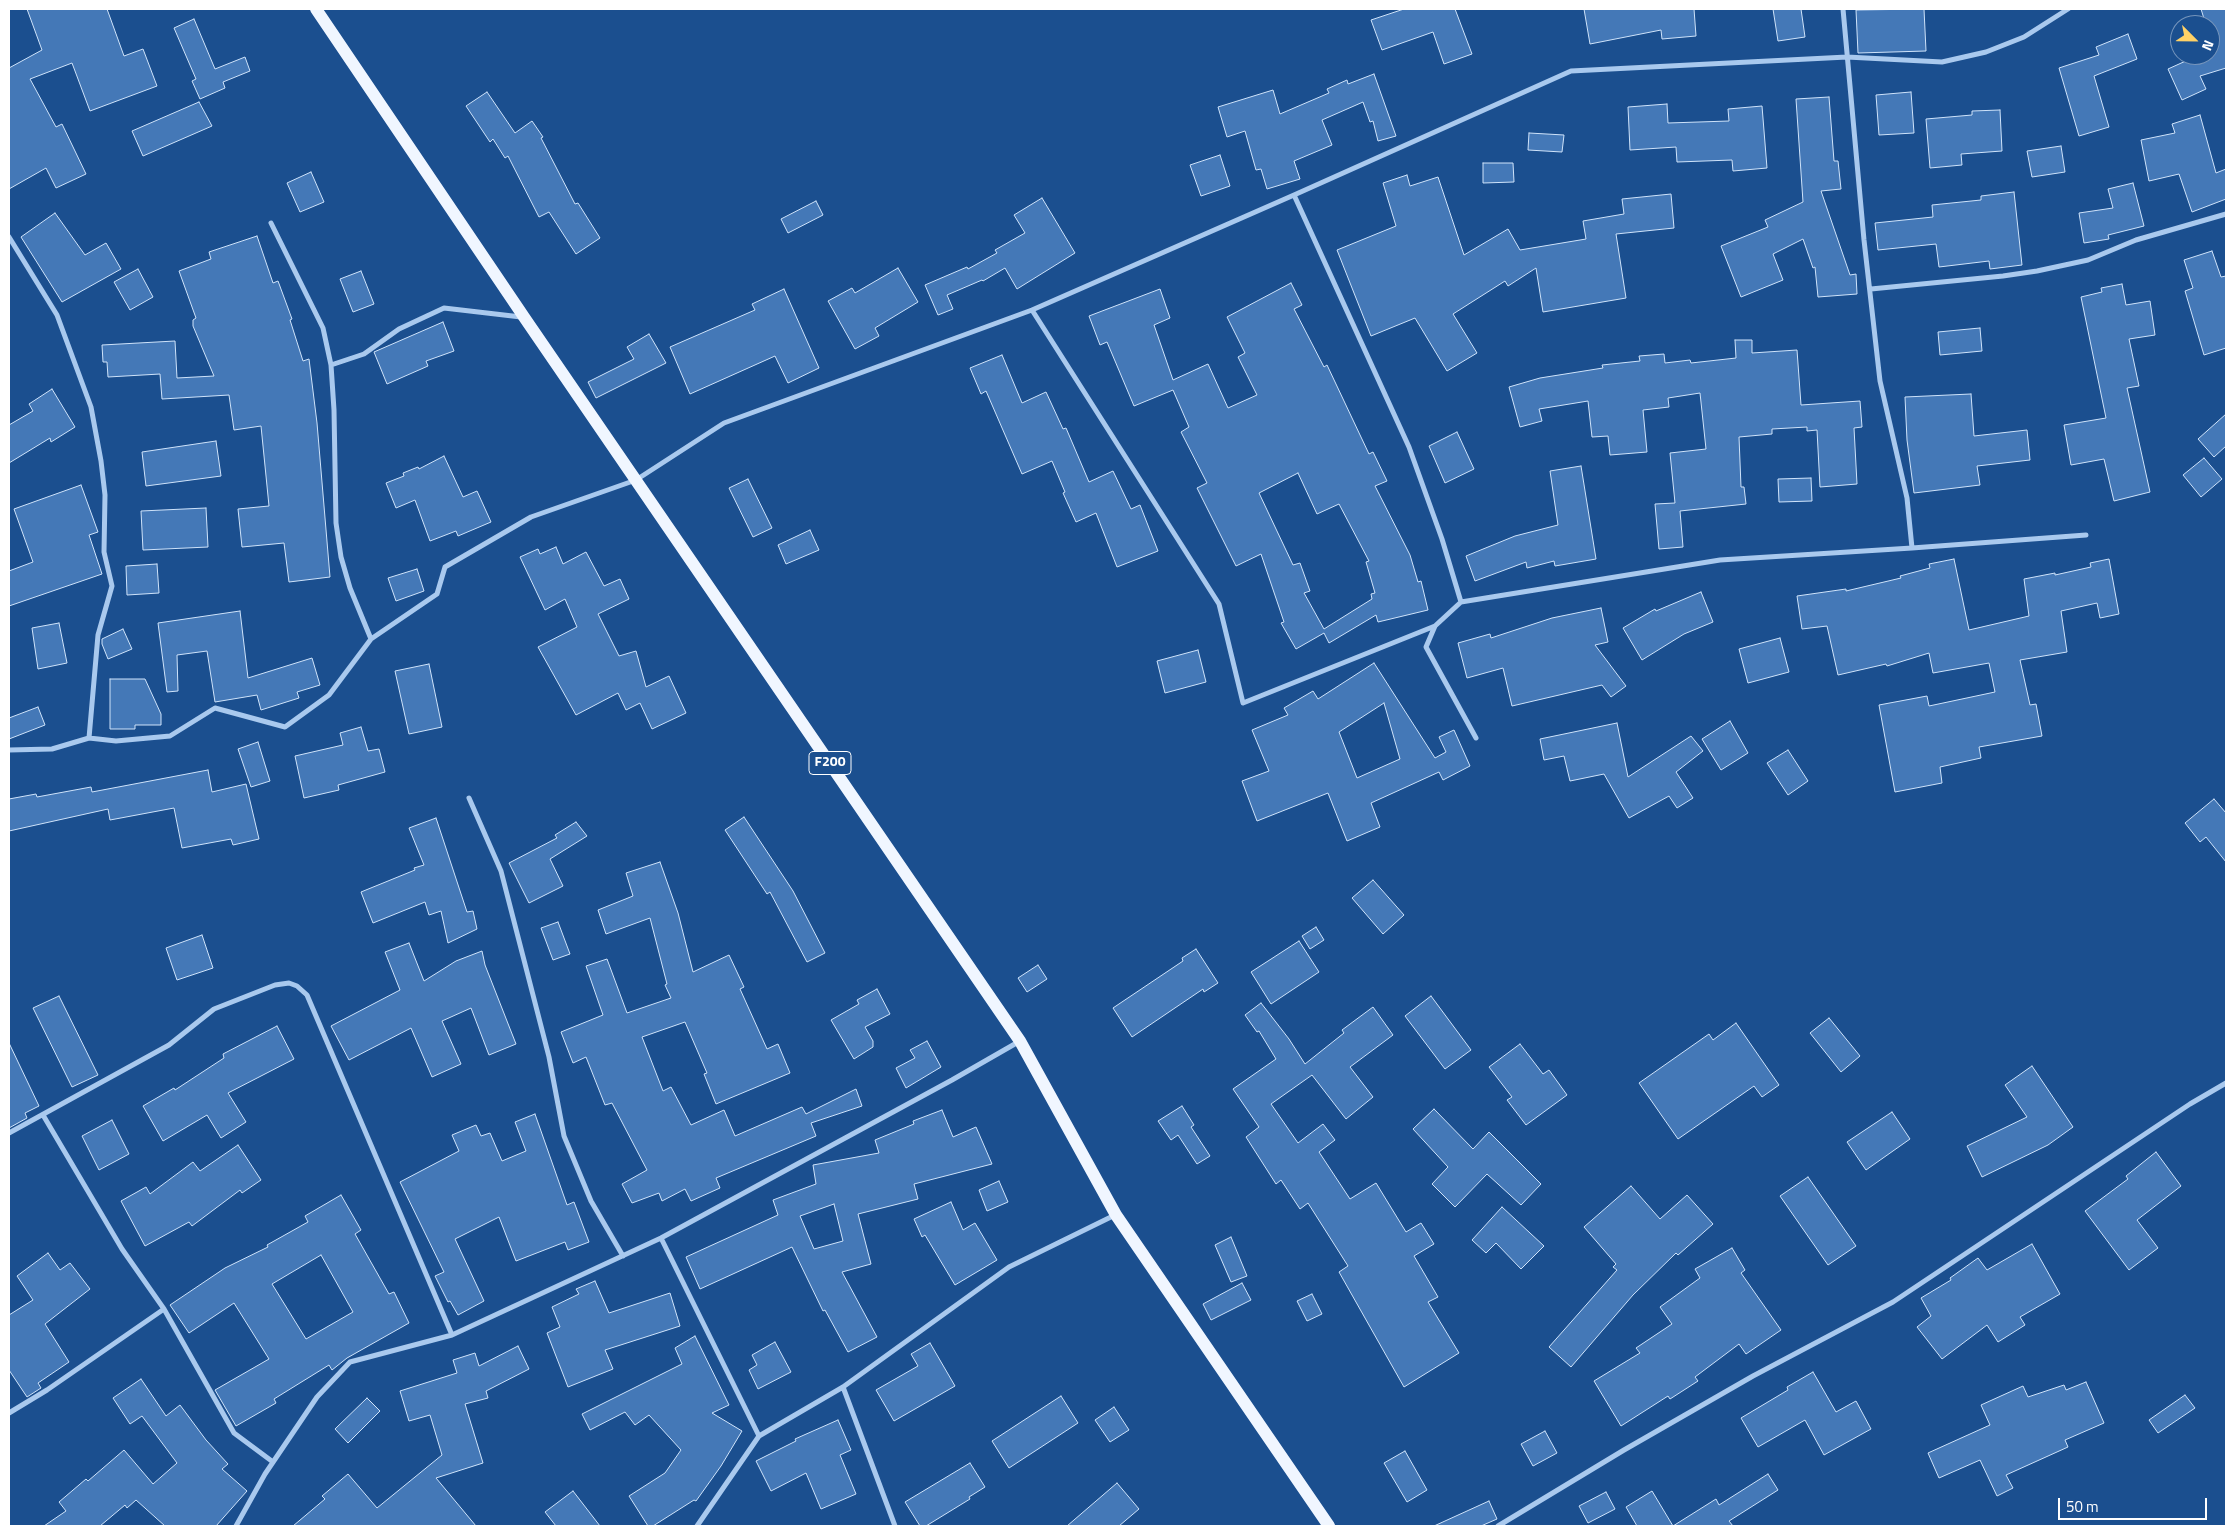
<!DOCTYPE html>
<style>
body{margin:0}
#map{position:relative;width:2235px;height:1535px;overflow:hidden;background:#1b4f8f;font-family:"Titillium Web",sans-serif}
canvas{display:block}
.frame{position:absolute;inset:0;border:10px solid #fff;pointer-events:none}
.north{position:absolute;left:2170px;top:15px;width:50px;height:50px;box-sizing:border-box;background:#1b4f8f;border:1px solid #7695bc;border-radius:50%;rotate:113deg;font-size:14px;font-weight:700;line-height:20px;text-align:center;color:#fff}
.north::after{content:'';display:block;margin:auto;width:18px;height:22px;background:#ffd166;clip-path:polygon(50% 0,100% 100%,50% 72%,0 100%)}
.scale{position:absolute;left:2058px;top:1498px;width:149px;height:22px;box-sizing:border-box;border:2px solid #fff;border-top:0;padding-left:6px;font-size:15px;line-height:18px;white-space:nowrap;color:#fff;-webkit-text-stroke:4px #1b4f8f;paint-order:stroke}
</style>
<div id="map">
<canvas width="2235" height="1535"></canvas>
<div class="frame"></div>
<div class="north">N</div>
<div class="scale">50 m</div>
</div>
<script>
const ctx = document.querySelector('canvas').getContext('2d');
ctx.lineJoin = 'round';
function fillPath(path, color) { ctx.fillStyle = color; ctx.fill(path, 'evenodd'); }
const shape = rows => new Path2D(rows.map(r => 'M' + r).join(''));
function strokePath(path, color, width, dash) { ctx.strokeStyle = color; ctx.lineWidth = width; ctx.lineCap = dash ? 'butt' : 'round'; ctx.setLineDash(dash || []); ctx.stroke(path); }
function label(font, color, halo, rows, align = 'center') {
  ctx.font = font + ' "Titillium Web",sans-serif'; ctx.lineWidth = 4; ctx.setLineDash([]); ctx.textBaseline = 'middle'; ctx.strokeStyle = halo; ctx.fillStyle = color; for (const [text, x, y, turn = 0] of rows) {
    ctx.save(); ctx.translate(x, y); ctx.rotate((+turn || 0) * Math.PI / 180); ctx.textAlign = isNaN(turn) ? turn : align; if (halo) ctx.strokeText(text, 0, 0); ctx.fillText(text, 0, 0); ctx.restore();
  }
}
const building = shape([
 [27,9,107,9,124,56,143,49,157,86,90,111,72,63,30,79,56,127,62,124,86,174,56,188,46,168,9,189,9,68,42,50,27,9],
 [1404,9,1455,9,1472,54,1444,64,1433,32,1382,50,1371,20,1404,9],
 [1584,9,1694,9,1696,36,1662,39,1661,30,1590,44,1584,9],
 [1773,9,1801,9,1805,37,1778,41,1773,9],
 [1924,9,1926,51,1858,53,1856,10,1924,9],
 [2201,9,2226,9,2226,68,2200,76,2206,89,2182,100,2168,69,2199,55,2210,55,2210,25,2206,25,2201,9],
 [194,19,215,69,245,57,250,71,223,82,225,88,200,99,192,81,196,79,174,28,194,19],
 [2128,34,2137,59,2094,76,2109,127,2079,136,2059,68,2099,55,2096,47,2128,34],
 [1374,74,1396,136,1378,141,1373,121,1370,122,1363,102,1322,120,1332,145,1294,161,1300,179,1267,189,1261,169,1256,170,1245,131,1227,137,1218,107,1273,90,1280,114,1329,93,1327,89,1347,80,1348,84,1374,74],
 [487,92,515,133,532,121,543,137,541,138,575,204,578,203,600,238,576,254,549,212,539,217,508,156,505,158,493,139,490,142,466,106,487,92],
 [1911,92,1914,133,1879,135,1876,95,1911,92],
 [1829,97,1834,161,1838,161,1841,189,1821,191,1850,275,1856,274,1857,294,1818,297,1815,267,1813,268,1803,239,1773,254,1783,280,1741,297,1721,246,1768,227,1765,220,1803,202,1796,99,1829,97],
 [199,102,212,126,143,156,132,131,199,102],
 [1667,104,1668,123,1729,121,1728,109,1762,106,1767,168,1733,171,1732,160,1677,162,1676,147,1630,150,1628,107,1667,104],
 [2000,110,2002,151,1961,154,1962,165,1930,168,1926,119,1972,115,1972,111,2000,110],
 [2200,115,2216,173,2226,169,2226,199,2192,212,2179,174,2149,181,2141,140,2175,133,2172,124,2200,115],
 [1529,133,1564,135,1562,152,1528,150,1529,133],
 [2061,146,2065,172,2032,177,2027,151,2061,146],
 [1220,155,1230,186,1201,196,1190,165,1220,155],
 [1483,163,1513,163,1514,182,1483,183,1483,163],
 [311,172,324,202,300,212,287,183,311,172],
 [1407,175,1410,186,1438,177,1464,255,1508,229,1520,250,1586,239,1583,221,1624,214,1622,199,1671,194,1674,228,1616,234,1626,298,1543,312,1536,268,1508,286,1505,281,1453,314,1477,353,1447,371,1415,318,1371,336,1337,250,1396,226,1383,183,1407,175],
 [2133,183,2144,226,2108,235,2109,239,2084,243,2079,213,2113,208,2108,189,2133,183],
 [2014,192,2022,265,1990,269,1989,261,1939,267,1936,244,1878,250,1875,223,1933,217,1932,205,1981,200,1981,196,2014,192],
 [1042,198,1075,253,1017,289,1005,268,983,281,982,280,947,295,953,309,938,315,925,285,967,267,968,269,997,253,995,250,1025,233,1014,215,1042,198],
 [816,201,823,215,788,233,781,219,816,201],
 [55,213,85,255,106,243,121,269,62,302,21,237,55,213],
 [257,236,273,283,278,281,292,319,290,320,303,361,309,359,317,423,330,577,289,582,284,543,242,547,238,509,269,506,261,426,234,430,229,395,162,399,160,374,108,377,107,362,103,362,102,345,175,341,177,378,214,376,193,326,193,320,196,318,179,271,211,259,209,252,257,236],
 [2212,251,2221,277,2226,276,2226,348,2204,355,2185,291,2193,288,2184,260,2212,251],
 [898,268,918,302,875,328,879,336,855,349,828,301,852,288,855,293,898,268],
 [138,269,153,297,130,310,114,282,138,269],
 [361,271,374,304,353,312,340,279,361,271],
 [1291,283,1302,305,1294,309,1324,367,1327,365,1369,454,1373,452,1387,481,1375,486,1410,555,1418,582,1421,581,1428,610,1378,622,1376,615,1329,643,1324,633,1296,649,1281,623,1284,622,1261,554,1236,566,1197,488,1207,483,1181,432,1189,427,1173,390,1134,406,1107,342,1100,345,1089,316,1160,289,1170,318,1154,325,1173,380,1208,364,1228,408,1257,395,1238,357,1245,353,1227,317,1291,283],
 [1298,473,1317,514,1339,504,1369,561,1366,562,1375,593,1371,594,1372,599,1324,629,1304,593,1310,591,1300,563,1293,565,1259,493,1298,473],
 [2122,284,2126,305,2150,301,2155,335,2129,339,2139,386,2127,388,2150,492,2114,501,2104,459,2071,465,2064,425,2106,418,2081,297,2102,292,2101,288,2122,284],
 [784,289,819,368,788,383,775,356,690,394,670,347,755,310,752,304,784,289],
 [443,322,454,351,426,361,428,366,387,384,374,352,443,322],
 [1980,328,1982,351,1940,355,1938,332,1980,328],
 [649,334,666,363,596,398,588,382,634,359,627,347,649,334],
 [1735,340,1752,340,1752,353,1797,350,1801,405,1860,401,1862,427,1854,428,1857,484,1820,487,1817,430,1807,431,1807,427,1772,429,1772,434,1739,437,1741,487,1744,487,1746,504,1680,511,1683,547,1659,549,1655,504,1675,503,1670,453,1706,449,1700,393,1668,398,1669,407,1643,410,1647,452,1610,455,1608,436,1592,437,1588,401,1539,409,1542,421,1520,427,1509,387,1540,378,1603,368,1602,365,1640,361,1639,356,1664,354,1665,363,1690,360,1691,363,1736,358,1735,340],
 [1002,355,1022,403,1046,392,1063,429,1066,428,1089,482,1113,471,1131,509,1140,505,1158,551,1117,567,1096,513,1076,522,1063,493,1065,492,1052,461,1022,474,986,391,981,394,970,368,1002,355],
 [52,389,75,427,51,442,50,438,9,463,9,425,33,411,29,404,52,389],
 [1971,394,1974,436,2027,430,2030,460,1977,466,1980,485,1914,493,1907,440,1905,397,1971,394],
 [2226,414,2226,446,2214,457,2198,439,2226,414],
 [1457,432,1474,469,1445,483,1429,446,1457,432],
 [216,441,221,476,146,486,142,452,216,441],
 [444,456,463,497,477,491,491,522,458,536,456,531,430,541,415,500,396,508,386,483,404,476,403,473,418,467,419,469,444,456],
 [2204,458,2222,479,2201,497,2183,475,2204,458],
 [1581,466,1596,559,1555,566,1554,561,1527,568,1526,562,1475,581,1466,556,1515,536,1558,525,1550,471,1581,466],
 [1811,478,1812,501,1779,502,1778,479,1811,478],
 [748,479,772,528,753,537,729,488,748,479],
 [81,485,98,532,89,535,102,574,9,606,9,571,33,562,14,509,81,485],
 [206,508,208,547,143,550,141,511,206,508],
 [810,530,819,550,786,564,778,545,810,530],
 [556,547,563,564,586,552,604,586,620,579,629,599,598,614,619,656,636,651,646,687,669,676,686,713,652,729,640,703,626,710,618,693,576,715,538,647,577,627,565,599,545,610,520,557,538,549,540,554,556,547],
 [1954,559,1969,630,2029,616,2024,579,2055,573,2055,575,2091,567,2090,563,2109,559,2119,614,2100,618,2097,603,2061,611,2067,652,2020,660,2030,705,2036,704,2042,736,1979,747,1981,758,1940,767,1942,783,1895,792,1879,705,1927,696,1929,706,1995,692,1989,663,1933,673,1929,653,1887,666,1886,664,1838,675,1827,626,1802,629,1797,596,1846,589,1846,591,1901,578,1900,576,1930,568,1929,564,1954,559],
 [157,564,159,593,127,595,126,566,157,564],
 [417,569,424,591,396,601,388,578,417,569],
 [1701,592,1713,622,1684,634,1642,660,1623,628,1655,609,1656,611,1701,592],
 [1601,608,1608,642,1595,645,1626,686,1611,697,1602,685,1512,706,1503,668,1467,678,1458,643,1490,634,1491,638,1552,618,1601,608],
 [240,611,248,678,312,658,320,685,297,692,299,698,261,710,257,695,215,702,207,651,177,655,178,691,167,692,158,623,240,611],
 [59,623,67,663,38,669,32,628,59,623],
 [123,629,132,649,108,659,102,644,102,639,123,629],
 [1780,638,1789,672,1748,683,1739,649,1780,638],
 [1198,650,1206,682,1165,693,1157,661,1198,650],
 [1374,663,1435,758,1446,752,1439,737,1454,730,1470,766,1443,780,1439,772,1371,803,1380,827,1347,841,1328,793,1257,821,1242,781,1269,771,1252,730,1288,715,1284,708,1313,691,1318,699,1374,663],
 [1384,703,1400,759,1357,778,1339,732,1384,703],
 [429,664,442,727,409,734,395,671,429,664],
 [110,679,145,679,161,714,161,725,135,725,135,729,110,729,110,679],
 [38,707,45,725,9,739,9,718,38,707],
 [1730,721,1748,753,1721,770,1702,739,1730,721],
 [1617,723,1628,777,1691,736,1703,751,1676,772,1693,798,1677,808,1669,796,1629,818,1604,774,1570,781,1564,756,1544,760,1540,739,1617,723],
 [361,727,368,751,379,749,385,772,338,785,339,790,304,798,295,756,343,745,340,733,361,727],
 [258,742,270,781,251,787,238,749,258,742],
 [1788,750,1808,781,1788,795,1767,763,1788,750],
 [208,770,212,792,246,784,259,839,233,845,231,839,182,848,174,808,110,820,108,809,9,831,9,799,36,794,37,797,91,787,92,792,208,770],
 [2214,799,2226,813,2226,862,2206,837,2200,842,2185,823,2214,799],
 [744,817,793,891,825,953,807,962,770,892,767,894,725,830,744,817],
 [436,818,467,912,473,911,477,929,448,943,441,911,429,915,425,902,373,923,361,892,415,870,414,868,424,865,409,828,436,818],
 [576,822,587,836,550,859,563,886,529,903,509,863,557,838,555,835,576,822],
 [660,862,678,913,693,972,729,955,744,987,740,989,767,1049,778,1044,790,1073,716,1104,704,1074,707,1073,685,1022,642,1037,663,1091,671,1087,691,1125,724,1110,735,1136,802,1107,806,1114,856,1089,862,1106,811,1123,816,1136,716,1178,720,1188,691,1201,685,1189,662,1201,659,1193,632,1203,622,1184,647,1170,612,1103,605,1105,586,1057,573,1063,561,1032,603,1015,586,966,607,959,627,1013,671,998,665,985,667,984,650,918,606,934,598,910,633,896,626,873,660,862],
 [1373,880,1404,915,1383,934,1352,898,1373,880],
 [558,922,570,954,553,960,541,928,558,922],
 [1316,927,1324,940,1310,949,1302,936,1316,927],
 [202,935,213,968,177,980,166,948,202,935],
 [1299,941,1319,972,1271,1004,1251,972,1299,941],
 [409,943,424,981,456,961,482,951,485,965,516,1044,489,1055,471,1008,442,1021,461,1064,432,1077,411,1028,349,1060,331,1026,400,990,385,952,409,943],
 [1196,949,1218,983,1204,992,1203,989,1132,1037,1113,1008,1183,961,1182,958,1196,949],
 [1038,965,1047,979,1027,992,1018,978,1038,965],
 [877,989,890,1014,865,1027,873,1041,873,1047,854,1059,831,1020,859,1004,857,1000,877,989],
 [59,996,98,1075,72,1087,33,1008,59,996],
 [1431,996,1471,1050,1445,1069,1405,1016,1431,996],
 [1261,1003,1289,1039,1305,1064,1344,1033,1342,1030,1373,1007,1393,1035,1350,1067,1373,1097,1346,1119,1312,1075,1271,1104,1298,1143,1323,1124,1335,1140,1319,1152,1350,1199,1376,1183,1406,1232,1421,1223,1434,1244,1414,1256,1438,1297,1428,1302,1459,1353,1404,1387,1339,1272,1348,1266,1308,1203,1300,1209,1281,1180,1276,1184,1246,1137,1259,1127,1233,1089,1276,1059,1259,1031,1257,1032,1245,1015,1261,1003],
 [1829,1018,1860,1056,1841,1072,1810,1033,1829,1018],
 [1736,1023,1779,1085,1762,1097,1754,1086,1678,1139,1639,1083,1709,1034,1713,1040,1736,1023],
 [277,1026,294,1059,228,1093,246,1122,221,1138,207,1115,163,1141,143,1106,174,1088,175,1090,224,1058,223,1054,277,1026],
 [927,1041,941,1067,906,1088,896,1068,915,1058,910,1050,927,1041],
 [9,1043,39,1106,25,1113,27,1118,9,1128,9,1043],
 [1520,1044,1543,1074,1549,1070,1567,1095,1526,1125,1507,1100,1512,1097,1489,1067,1520,1044],
 [2032,1066,2073,1127,2048,1145,1982,1177,1967,1146,2027,1117,2005,1085,2032,1066],
 [1182,1106,1194,1125,1191,1127,1210,1156,1197,1164,1178,1135,1171,1140,1158,1121,1182,1106],
 [1434,1109,1473,1149,1489,1132,1541,1184,1521,1205,1487,1174,1455,1207,1432,1184,1448,1167,1413,1129,1434,1109],
 [942,1110,953,1137,976,1127,992,1164,914,1184,918,1199,858,1214,871,1264,842,1272,877,1337,848,1352,825,1310,823,1311,792,1247,700,1289,686,1257,778,1215,773,1200,816,1184,813,1165,879,1153,875,1140,914,1124,913,1121,942,1110],
 [834,1204,843,1241,814,1249,800,1216,834,1204],
 [1892,1112,1910,1139,1866,1170,1847,1142,1892,1112],
 [535,1114,567,1205,574,1202,589,1242,568,1250,565,1242,516,1261,499,1217,455,1239,484,1301,458,1315,450,1301,448,1302,435,1276,444,1272,400,1182,459,1151,452,1135,476,1125,481,1136,490,1133,502,1161,526,1151,515,1122,535,1114],
 [112,1120,129,1154,99,1170,82,1136,112,1120],
 [238,1145,261,1180,242,1193,240,1190,192,1226,189,1222,145,1246,121,1201,146,1187,150,1194,193,1162,200,1171,238,1145],
 [2156,1152,2181,1186,2137,1220,2158,1248,2129,1270,2085,1211,2128,1179,2126,1176,2156,1152],
 [1808,1177,1856,1246,1828,1265,1780,1196,1808,1177],
 [999,1181,1008,1202,987,1211,979,1190,999,1181],
 [1631,1186,1660,1219,1687,1195,1713,1224,1678,1255,1676,1253,1633,1295,1571,1367,1549,1347,1617,1270,1613,1267,1616,1264,1584,1227,1631,1186],
 [341,1195,361,1230,355,1234,389,1294,394,1292,409,1323,347,1358,332,1370,329,1365,274,1399,276,1403,236,1426,215,1390,269,1359,234,1303,189,1333,170,1305,225,1268,268,1247,267,1245,308,1222,305,1216,341,1195],
 [321,1255,353,1312,306,1339,272,1284,321,1255],
 [951,1202,963,1230,975,1223,997,1260,955,1285,925,1235,922,1237,914,1219,951,1202],
 [1502,1207,1544,1246,1521,1269,1496,1243,1486,1253,1472,1240,1502,1207],
 [1231,1237,1247,1276,1231,1282,1215,1245,1231,1237],
 [2032,1244,2060,1294,2020,1317,2025,1325,1998,1342,1987,1325,1942,1359,1917,1327,1931,1316,1921,1298,1951,1280,1950,1278,1978,1258,1987,1270,2032,1244],
 [1732,1248,1745,1270,1741,1273,1781,1330,1746,1354,1739,1344,1695,1377,1698,1381,1670,1399,1668,1396,1621,1426,1594,1381,1640,1353,1636,1348,1672,1324,1660,1307,1700,1278,1695,1269,1732,1248],
 [48,1253,60,1270,70,1263,90,1289,45,1324,69,1362,38,1383,41,1388,27,1397,9,1370,9,1315,33,1300,17,1276,48,1253],
 [595,1281,609,1313,670,1293,680,1326,605,1350,613,1369,568,1387,547,1333,560,1327,552,1307,579,1294,576,1289,595,1281],
 [1242,1283,1251,1300,1211,1320,1203,1304,1242,1283],
 [1312,1294,1322,1314,1307,1321,1297,1301,1312,1294],
 [695,1336,729,1405,712,1413,742,1431,721,1466,696,1501,694,1500,653,1526,648,1526,629,1496,665,1473,681,1450,649,1415,635,1425,625,1412,590,1430,582,1414,682,1364,675,1348,695,1336],
 [775,1342,791,1372,758,1389,749,1370,757,1365,752,1355,775,1342],
 [930,1343,955,1386,894,1421,876,1390,918,1366,911,1354,930,1343],
 [518,1346,529,1369,486,1391,488,1398,465,1404,483,1463,436,1478,476,1526,293,1526,325,1499,322,1496,348,1474,377,1508,442,1455,430,1415,409,1421,400,1391,457,1373,453,1360,475,1353,479,1366,518,1346],
 [1813,1372,1836,1412,1856,1401,1871,1429,1824,1455,1805,1420,1758,1447,1741,1418,1788,1390,1787,1387,1813,1372],
 [141,1379,166,1416,180,1405,206,1440,228,1464,222,1469,247,1491,216,1526,165,1526,136,1500,127,1508,125,1505,100,1526,44,1526,66,1511,59,1502,86,1479,88,1481,124,1450,153,1484,177,1463,142,1416,130,1424,113,1398,141,1379],
 [2086,1382,2104,1423,2065,1440,2068,1447,2006,1475,2013,1488,1997,1496,1980,1460,1939,1478,1928,1453,1990,1425,1981,1405,2023,1386,2028,1397,2064,1385,2066,1390,2086,1382],
 [2185,1395,2195,1408,2158,1433,2149,1420,2185,1395],
 [1061,1396,1078,1423,1009,1468,992,1441,1061,1396],
 [367,1398,380,1411,348,1443,335,1429,367,1398],
 [1114,1407,1129,1430,1110,1442,1095,1420,1114,1407],
 [838,1420,851,1450,840,1455,856,1494,821,1509,806,1473,771,1491,756,1461,796,1441,795,1439,838,1420],
 [1545,1431,1557,1453,1533,1466,1521,1444,1545,1431],
 [1405,1451,1427,1490,1407,1502,1384,1463,1405,1451],
 [970,1463,985,1487,969,1497,970,1499,926,1526,920,1526,905,1502,970,1463],
 [1768,1474,1778,1490,1729,1521,1733,1526,1637,1526,1626,1507,1652,1491,1673,1526,1716,1499,1719,1505,1768,1474],
 [1117,1483,1139,1509,1119,1526,1067,1526,1117,1483],
 [573,1491,600,1526,556,1526,545,1512,573,1491],
 [1606,1492,1615,1509,1588,1523,1579,1506,1606,1492],
 [1489,1501,1497,1519,1481,1526,1434,1526,1489,1501]
]);
fillPath(building, '#4478b7');
strokePath(building, '#cfe3fa', 1);
strokePath(shape([
 [1843,9,1864,240,1880,381,1907,498,1912,548,2086,535],
 [1294,195,1409,447,1442,539,1461,602,1435,626,1426,647,1476,738],
 [271,223,323,328,331,365,334,410,336,523,341,557,350,588,371,639],
 [9,237,57,315,91,407,101,461,105,495,104,552,112,586,98,635,89,738],
 [1871,289,2003,276,2037,271,2088,260,2136,240,2226,214],
 [1032,310,1219,604,1243,703,1435,626],
 [331,365,364,354,399,329,444,308,521,317],
 [1461,602,1720,560,1912,548],
 [9,750,52,749,89,738,116,741,170,736,215,708,285,727,329,695,371,639,437,594,445,567,531,517,636,480,724,423,1032,310,1294,195,1571,71,1847,57,1942,62,1986,52,2024,37,2068,9],
 [469,798,501,871,549,1057,564,1136,591,1201,623,1256],
 [43,1115,122,1249,164,1309,234,1433,273,1462],
 [9,1133,169,1045,214,1009,275,985,289,983,297,986,307,995,452,1335],
 [661,1238,759,1436],
 [843,1387,895,1526],
 [9,1413,47,1390,164,1309],
 [236,1526,265,1474,317,1397,350,1362,452,1335,661,1238,952,1080,1020,1041],
 [697,1526,759,1436,843,1387,1009,1267,1115,1215],
 [1498,1526,1624,1450,1753,1376,1893,1302,2190,1104,2226,1083]
]), '#a9c9ee', 5);
strokePath(shape([
 [316,9,524,317,1020,1041,1116,1215,1329,1526]
]), '#f0f6ff', 12);
for (const [x, y, w] of [
 [830,763,42]
]) { const box = new Path2D(); box.roundRect(x - w / 2, y - 11.5, w, 23, 4); ctx.fillStyle = '#1b4f8f'; ctx.fill(box); strokePath(box, '#fff', 1); }
label('bold 14px', '#fff', null, [
 ["F200",830,763]
]);
</script>
